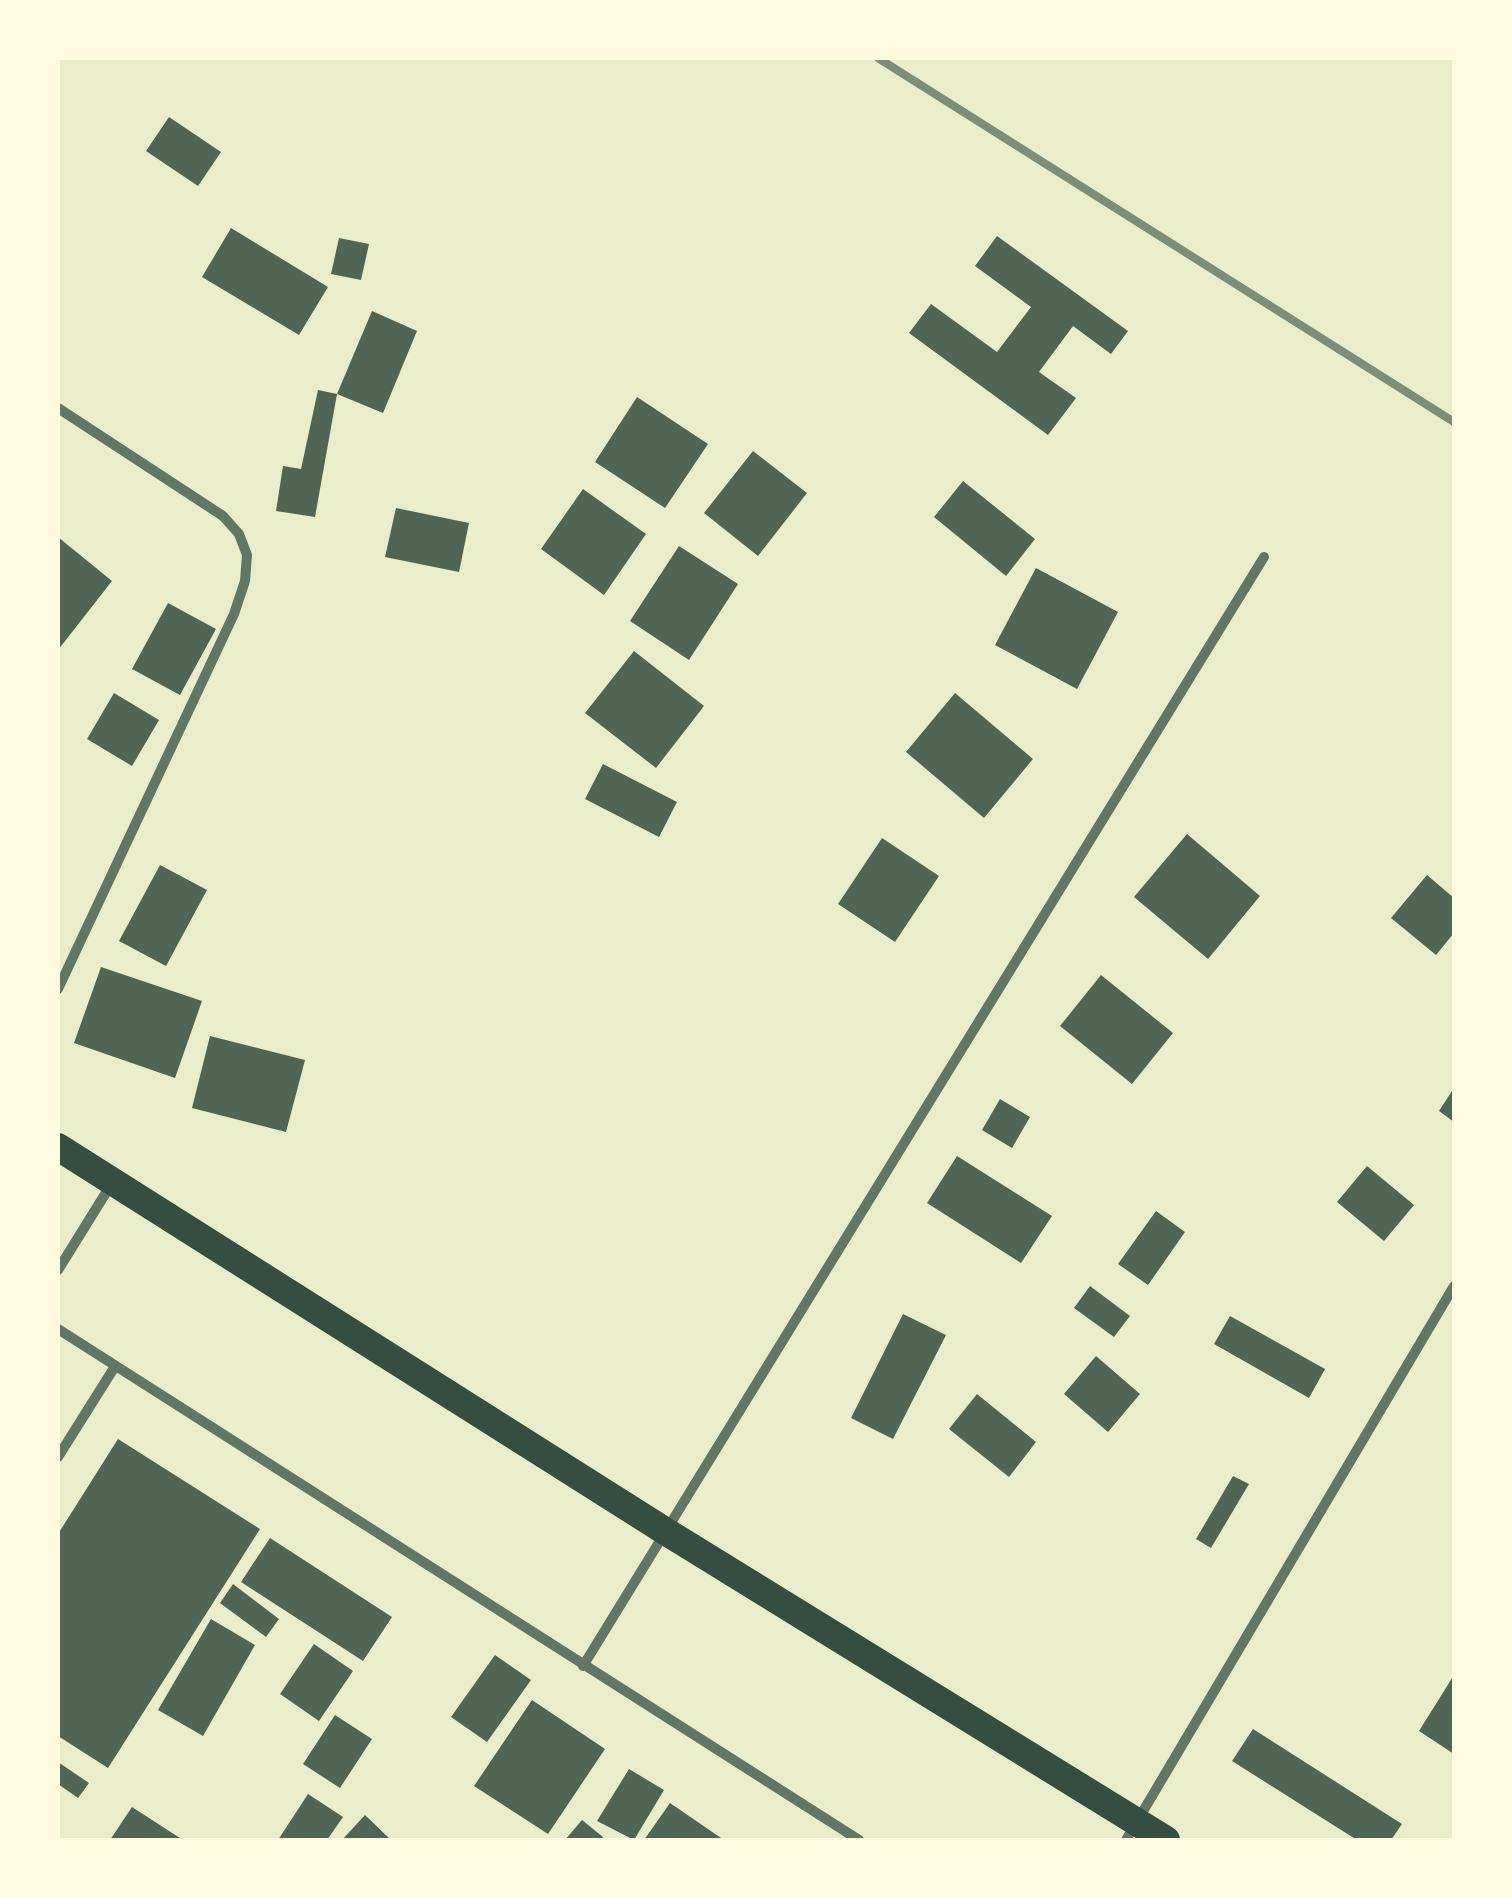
<!DOCTYPE html>
<style>
body{margin:0}
#map{position:relative;width:1512px;height:1898px;overflow:hidden;background:#e9edc9;font-family:Overpass,sans-serif}
canvas{display:block}
.frame{position:absolute;inset:0;border:60px solid #fefae0;pointer-events:none}
</style>
<div id="map">
<canvas width="1512" height="1898"></canvas>
<div class="frame"></div>
</div>
<script>
const ctx = document.querySelector('canvas').getContext('2d');
ctx.lineJoin = 'round';
function fillPath(path, color) { ctx.fillStyle = color; ctx.fill(path, 'evenodd'); }
const shape = rows => new Path2D(rows.map(r => 'M' + r).join(''));
function strokePath(path, color, width, dash) { ctx.strokeStyle = color; ctx.lineWidth = width; ctx.lineCap = dash ? 'butt' : 'round'; ctx.setLineDash(dash || []); ctx.stroke(path); }
fillPath(shape([
 [169,117,221,152,198,186,146,151],
 [231,228,328,287,299,335,202,277],
 [997,236,1128,331,1111,354,1073,326,1039,372,1076,398,1048,435,909,333,931,304,997,352,1031,307,975,266],
 [339,238,369,244,361,280,331,274],
 [372,311,417,331,383,413,337,394],
 [318,390,337,394,315,517,276,511,283,466,301,469],
 [637,397,708,444,665,508,595,462],
 [753,451,807,493,758,556,704,513],
 [963,481,1035,539,1006,576,934,517],
 [583,489,646,534,604,595,541,549],
 [396,508,469,523,459,572,385,557],
 [58,537,112,581,58,650],
 [679,546,738,584,689,660,630,621],
 [1036,568,1118,612,1077,689,995,645],
 [168,603,216,629,180,695,132,669],
 [634,651,704,706,656,768,585,713],
 [114,693,159,720,132,766,87,739],
 [955,693,1033,759,984,818,906,752],
 [603,764,677,802,659,837,585,799],
 [1187,834,1260,896,1208,959,1134,897],
 [882,838,939,876,895,942,838,904],
 [160,865,207,890,166,966,119,941],
 [1427,875,1454,898,1454,933,1436,955,1391,918],
 [101,967,202,1001,175,1078,74,1043],
 [1101,975,1173,1033,1132,1084,1060,1026],
 [210,1036,305,1060,286,1132,192,1108],
 [1454,1088,1454,1122,1439,1111],
 [1000,1099,1030,1117,1012,1148,982,1130],
 [957,1156,1052,1216,1021,1263,927,1203],
 [1367,1166,1414,1205,1384,1241,1337,1202],
 [1156,1211,1185,1232,1148,1285,1118,1264],
 [1090,1286,1130,1316,1114,1337,1074,1308],
 [903,1314,946,1335,893,1439,851,1418],
 [1230,1316,1325,1369,1309,1398,1214,1344],
 [1096,1356,1140,1394,1108,1432,1064,1394],
 [977,1394,1036,1442,1009,1477,949,1429],
 [118,1439,260,1529,108,1768,58,1736,58,1534],
 [1233,1476,1249,1484,1211,1548,1196,1539],
 [270,1538,392,1617,363,1661,241,1582],
 [233,1584,279,1619,266,1637,220,1603],
 [211,1619,255,1645,203,1736,158,1710],
 [314,1644,353,1671,319,1721,280,1694],
 [495,1655,531,1680,487,1742,451,1717],
 [1454,1675,1454,1754,1419,1731],
 [532,1700,605,1749,548,1834,474,1786],
 [335,1715,372,1739,340,1788,303,1764],
 [1253,1729,1402,1824,1391,1840,1357,1840,1232,1761],
 [58,1762,89,1783,78,1798,58,1784],
 [629,1769,664,1790,634,1840,597,1821],
 [308,1794,343,1817,327,1840,278,1840],
 [670,1803,724,1840,644,1840],
 [132,1807,183,1840,110,1840],
 [365,1815,391,1840,342,1840],
 [582,1820,603,1837,601,1840,565,1840]
]), '#4f6655');
strokePath(shape([
 [58,408,223,516,239,534,247,555,245,581,234,614,58,989],
 [58,1270,112,1183],
 [58,1329,859,1840],
 [58,1457,114,1368],
 [583,1666,1264,557],
 [1126,1840,1454,1286]
]), '#617663', 10);
strokePath(shape([
 [58,1147,665,1531,1166,1840]
]), '#344e41', 28);
strokePath(shape([
 [878,58,1454,422]
]), '#7c8e77', 8);
</script>
